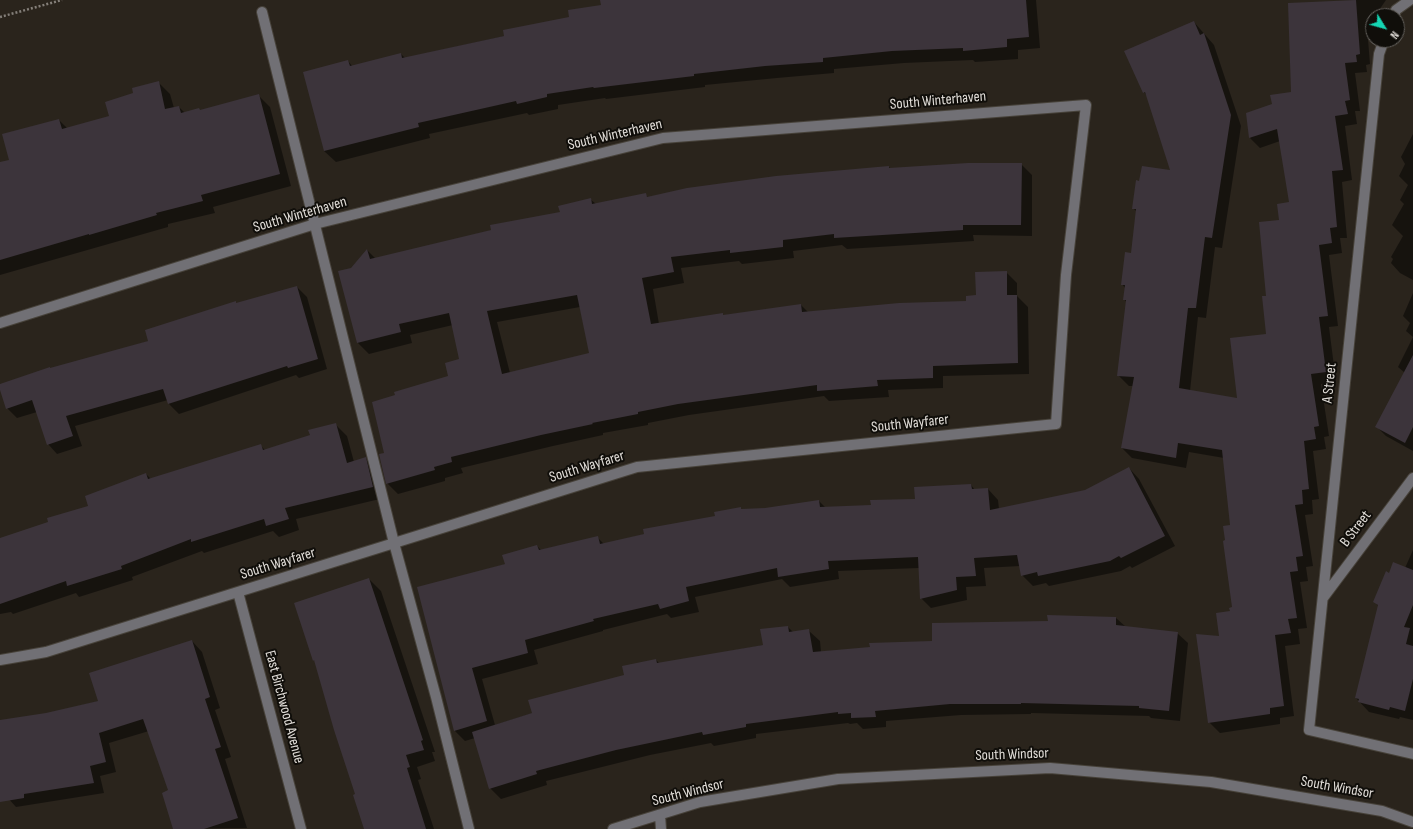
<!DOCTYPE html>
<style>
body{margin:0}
#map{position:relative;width:1413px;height:829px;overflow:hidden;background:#2a241c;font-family:"Sofia Sans Condensed",sans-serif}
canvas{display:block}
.north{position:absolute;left:1365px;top:8px;width:40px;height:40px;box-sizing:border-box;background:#100e0a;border:1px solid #64615d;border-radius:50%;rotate:127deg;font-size:11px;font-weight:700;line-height:16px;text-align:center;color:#e2ded9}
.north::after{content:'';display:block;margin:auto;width:14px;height:18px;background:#15d5b3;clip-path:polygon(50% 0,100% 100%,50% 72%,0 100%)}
</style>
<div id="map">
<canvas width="1413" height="829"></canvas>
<div class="north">N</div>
</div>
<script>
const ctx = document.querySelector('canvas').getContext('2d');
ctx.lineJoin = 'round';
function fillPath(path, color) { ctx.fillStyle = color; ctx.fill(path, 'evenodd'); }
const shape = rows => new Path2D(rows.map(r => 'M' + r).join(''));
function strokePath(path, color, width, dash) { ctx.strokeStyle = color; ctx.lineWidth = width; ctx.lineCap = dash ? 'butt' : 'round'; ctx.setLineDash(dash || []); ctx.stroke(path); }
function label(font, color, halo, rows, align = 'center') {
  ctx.font = font + ' "Sofia Sans Condensed",sans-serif'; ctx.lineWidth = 4; ctx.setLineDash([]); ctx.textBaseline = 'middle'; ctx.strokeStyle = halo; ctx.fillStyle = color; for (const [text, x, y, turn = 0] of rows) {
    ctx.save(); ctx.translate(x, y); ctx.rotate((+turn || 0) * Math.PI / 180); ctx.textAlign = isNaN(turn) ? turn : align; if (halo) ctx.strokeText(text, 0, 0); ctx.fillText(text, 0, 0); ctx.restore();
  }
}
fillPath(shape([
 [601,0,1036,0,1040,48,1018,50,1018,59,975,62,973,60,904,63,834,69,834,73,777,78,705,85,705,87,606,99,605,98,558,105,558,109,529,115,527,113,429,134,430,138,336,162,324,151,348,61,353,67,401,54,405,58,505,36,570,18,602,6],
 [1354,0,1386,0,1375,16,1373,16,1373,19,1367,27,1370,64,1366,65,1367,72,1355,73,1360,111,1355,111,1357,124,1345,126,1352,180,1342,182,1347,238,1340,238,1342,253,1329,255,1338,326,1329,327,1336,382,1321,384,1329,436,1324,437,1326,449,1313,451,1319,499,1312,500,1313,514,1305,515,1313,566,1306,567,1308,581,1300,582,1307,628,1298,629,1300,644,1285,646,1294,716,1280,718,1280,724,1220,733,1209,722,1220,637,1233,608,1226,541,1231,526,1224,458,1189,452,1186,468,1132,458,1122,448,1133,386,1129,386,1118,375,1127,303,1124,299,1125,288,1122,284,1132,254,1137,212,1133,208,1140,182,1172,171,1147,96,1144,92,1194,22,1214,45,1241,126,1222,248,1215,247,1206,318,1198,317,1190,391,1238,399,1267,335,1267,296,1280,221,1290,203,1280,141,1260,148,1250,138,1273,104,1292,93,1355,1],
 [158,82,170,94,174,108,179,107,185,113,200,111,258,95,270,107,291,186,213,207,215,213,168,224,168,227,0,275,0,163,10,161,59,120,68,129,110,117,134,94],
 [1413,134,1413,280,1400,273,1391,263,1393,259,1391,257,1403,236,1392,225,1404,204,1400,200,1408,185,1399,176,1405,164,1401,157],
 [1021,164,1032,175,1032,236,973,235,974,241,847,249,842,245,793,251,794,258,742,264,739,261,681,268,684,283,653,289,659,324,801,305,808,312,967,302,977,296,1006,272,1017,283,1017,296,1028,307,1029,374,943,376,943,388,888,390,889,397,829,401,824,396,689,415,648,423,648,425,603,433,603,435,553,446,461,468,463,473,445,478,445,481,398,494,387,483,385,453,450,377,461,360,453,325,410,335,412,343,369,354,358,343,352,268,367,250,376,259,561,213,590,199,596,204,645,195,649,198,889,167,891,169],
 [580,307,590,354,510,373,497,322],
 [297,287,307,297,327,369,299,378,296,375,179,414,169,404,168,400,75,426,82,446,57,454,48,444,37,412,17,418,7,408,0,385,149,341,235,302,237,304],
 [1413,293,1413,451,1386,436,1376,426,1405,373,1398,367,1413,337,1406,331,1410,323,1403,316],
 [335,424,347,436,354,462,366,459,377,470,384,498,296,519,299,530,279,537,273,531,204,553,202,551,132,577,133,580,79,597,76,593,13,614,11,612,0,614,0,539,49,523,89,507,146,474,151,479,260,445,265,450,311,436],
 [1129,468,1139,479,1175,546,1132,568,1130,566,1121,571,1049,586,1046,583,1033,586,1022,575,1020,566,984,568,986,586,966,587,967,600,931,608,921,598,919,568,838,571,839,579,790,587,782,579,695,597,699,612,671,618,667,614,603,630,603,631,534,650,538,664,482,679,495,725,533,713,625,676,656,660,660,664,764,645,788,627,794,633,809,631,820,641,821,652,933,642,1050,622,1048,616,1116,618,1126,627,1177,633,1188,643,1180,721,1151,718,1149,716,1031,713,1031,714,961,715,886,721,886,727,863,729,857,723,850,724,848,723,756,734,756,738,714,746,711,743,650,755,546,781,547,785,501,799,490,788,475,738,465,741,455,731,418,588,506,564,537,546,541,550,597,537,604,544,716,517,740,508,742,510,765,509,819,501,826,508,872,506,916,500,971,485,975,490,988,489,998,500,999,509,1086,491],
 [1413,550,1413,720,1400,717,1399,719,1369,712,1356,698,1379,607,1375,602,1389,574,1405,568],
 [369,579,381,591,435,752,432,752,435,761,417,767,421,779,418,780,434,829,365,829,356,795,316,662,314,660],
 [192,641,202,652,220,708,215,710,231,757,225,759,247,828,175,829,170,791,149,731,109,743,116,772,100,776,104,793,16,807,6,796,0,769,0,721,46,714,99,701]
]), '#0007');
fillPath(shape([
 [600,0,1026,0,1029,37,1007,39,1007,47,963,51,963,48,892,51,823,58,823,62,765,66,694,74,694,76,594,88,593,87,547,94,547,97,517,104,516,101,418,123,419,127,324,151,303,72,348,60,350,66,401,53,402,58,504,36,503,30,569,17,568,10,601,5],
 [1356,0,1360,54,1356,55,1357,62,1345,63,1350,100,1345,101,1348,114,1335,116,1343,170,1332,171,1337,227,1330,228,1332,243,1319,245,1328,316,1319,317,1326,372,1311,374,1319,426,1314,427,1316,439,1304,441,1309,489,1302,490,1303,504,1295,505,1303,556,1296,557,1298,571,1290,572,1297,618,1288,619,1291,633,1275,635,1284,706,1270,708,1270,714,1208,723,1196,634,1219,636,1216,613,1230,611,1229,608,1232,607,1223,541,1225,540,1223,526,1230,525,1222,450,1178,443,1176,458,1121,448,1134,377,1117,376,1126,300,1123,300,1125,285,1121,285,1125,252,1131,253,1136,209,1132,209,1136,180,1139,181,1142,166,1170,170,1145,92,1143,93,1124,51,1194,21,1200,35,1204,33,1231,115,1212,238,1205,237,1196,308,1188,308,1179,388,1237,398,1230,338,1266,334,1262,296,1266,296,1259,222,1279,220,1277,204,1289,202,1277,129,1249,138,1246,113,1272,104,1270,95,1291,92,1288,3],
 [159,81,165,109,179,106,181,113,199,108,200,110,259,94,280,174,201,195,203,201,156,213,157,215,89,235,89,234,0,260,0,162,9,160,2,134,59,119,62,129,109,116,105,102,133,93,132,88],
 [968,163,1022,163,1021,225,963,225,963,230,834,238,834,234,783,240,783,247,730,253,730,250,671,257,674,272,642,278,651,324,723,313,723,315,801,304,802,312,899,303,966,301,966,296,976,295,975,272,1007,271,1007,295,1017,295,1018,363,933,366,933,378,877,380,878,386,817,391,817,385,678,404,638,412,638,414,592,423,593,424,541,435,451,457,452,462,434,467,435,470,386,484,379,454,384,453,372,402,395,395,394,392,448,376,445,363,459,359,449,313,399,324,401,332,357,343,338,271,351,268,367,249,370,259,491,230,490,225,560,212,558,206,591,198,592,204,646,193,647,197,687,188,776,176,889,166,889,168],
 [577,295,589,353,502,374,487,311],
 [297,286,318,359,288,368,287,366,168,404,163,389,66,416,73,436,47,445,32,400,6,409,0,390,0,384,50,367,50,368,148,341,145,330,236,301,236,303],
 [1413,355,1413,427,1405,443,1375,427],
 [336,423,347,463,366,457,373,487,285,508,289,519,266,526,264,519,191,542,191,539,121,566,122,569,67,586,66,581,0,604,0,538,48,522,47,518,88,506,85,496,146,473,148,479,261,444,263,450,310,435,308,430],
 [1129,467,1165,536,1121,558,1119,556,1110,561,1038,576,1037,572,1021,576,1017,555,974,558,976,576,956,577,957,590,920,599,918,557,828,561,829,569,778,577,777,568,686,587,689,601,660,609,658,604,593,619,594,621,525,640,528,653,472,668,487,721,454,731,417,587,505,564,502,555,537,545,539,550,598,536,600,544,644,534,643,529,715,516,714,512,741,507,741,509,765,508,819,500,820,507,871,505,870,500,915,499,914,487,971,484,972,489,988,488,990,510,1085,490],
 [1393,562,1413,570,1413,605,1404,627,1410,628,1406,644,1413,646,1413,679,1405,711,1390,707,1389,710,1358,702,1359,699,1355,698,1378,605,1373,602,1386,571,1389,573],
 [369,578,423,740,421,741,424,750,406,755,410,767,407,768,426,829,364,829,353,795,355,794,334,730,314,660,313,661,294,603],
 [1047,615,1116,617,1116,625,1178,632,1169,711,1139,708,1139,706,1021,703,1021,704,950,704,875,711,876,717,851,718,851,713,838,714,838,712,746,724,746,727,703,735,702,732,616,750,536,771,537,774,489,789,472,732,532,713,528,700,624,675,622,666,656,659,657,663,763,645,760,629,788,626,789,632,809,629,813,652,870,647,869,643,932,641,932,623,1048,621],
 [192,640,210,697,205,699,221,747,215,749,238,818,204,829,173,829,162,793,168,790,143,719,99,733,106,762,90,766,94,783,24,794,24,798,0,802,0,720,46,713,98,701,89,673]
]), '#3c343b');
const minor = shape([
 [262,12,394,543,436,697,469,829],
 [1394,16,1396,10,1410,0],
 [1384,40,1379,54,1309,730,1413,754],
 [0,323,315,224,663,138,1086,105,1066,275,1056,424,637,467,46,652,0,660],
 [238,592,301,829],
 [1323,598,1413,478],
 [660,815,661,829],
 [613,829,700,802,838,779,1050,768,1211,782,1382,811,1413,822]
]);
strokePath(minor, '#47423a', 12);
strokePath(shape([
 [0,17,62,0]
]), '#847f79', 2.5, [2, 2]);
strokePath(minor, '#717075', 10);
label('15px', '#e2ded9', '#100e0a', [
 ["South Winterhaven",938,101,-5],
 ["South Winterhaven",615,135,-13],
 ["South Winterhaven",300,215,-16],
 ["A Street",1330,383,-84],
 ["South Wayfarer",910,424,-6],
 ["South Wayfarer",587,467,-17],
 ["B Street",1356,529,-53],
 ["South Wayfarer",278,564,-17],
 ["East Birchwood Avenue",284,707,75],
 ["South Windsor",1012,755,-2],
 ["South Windsor",1337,788,10],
 ["South Windsor",688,793,-14]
]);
</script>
